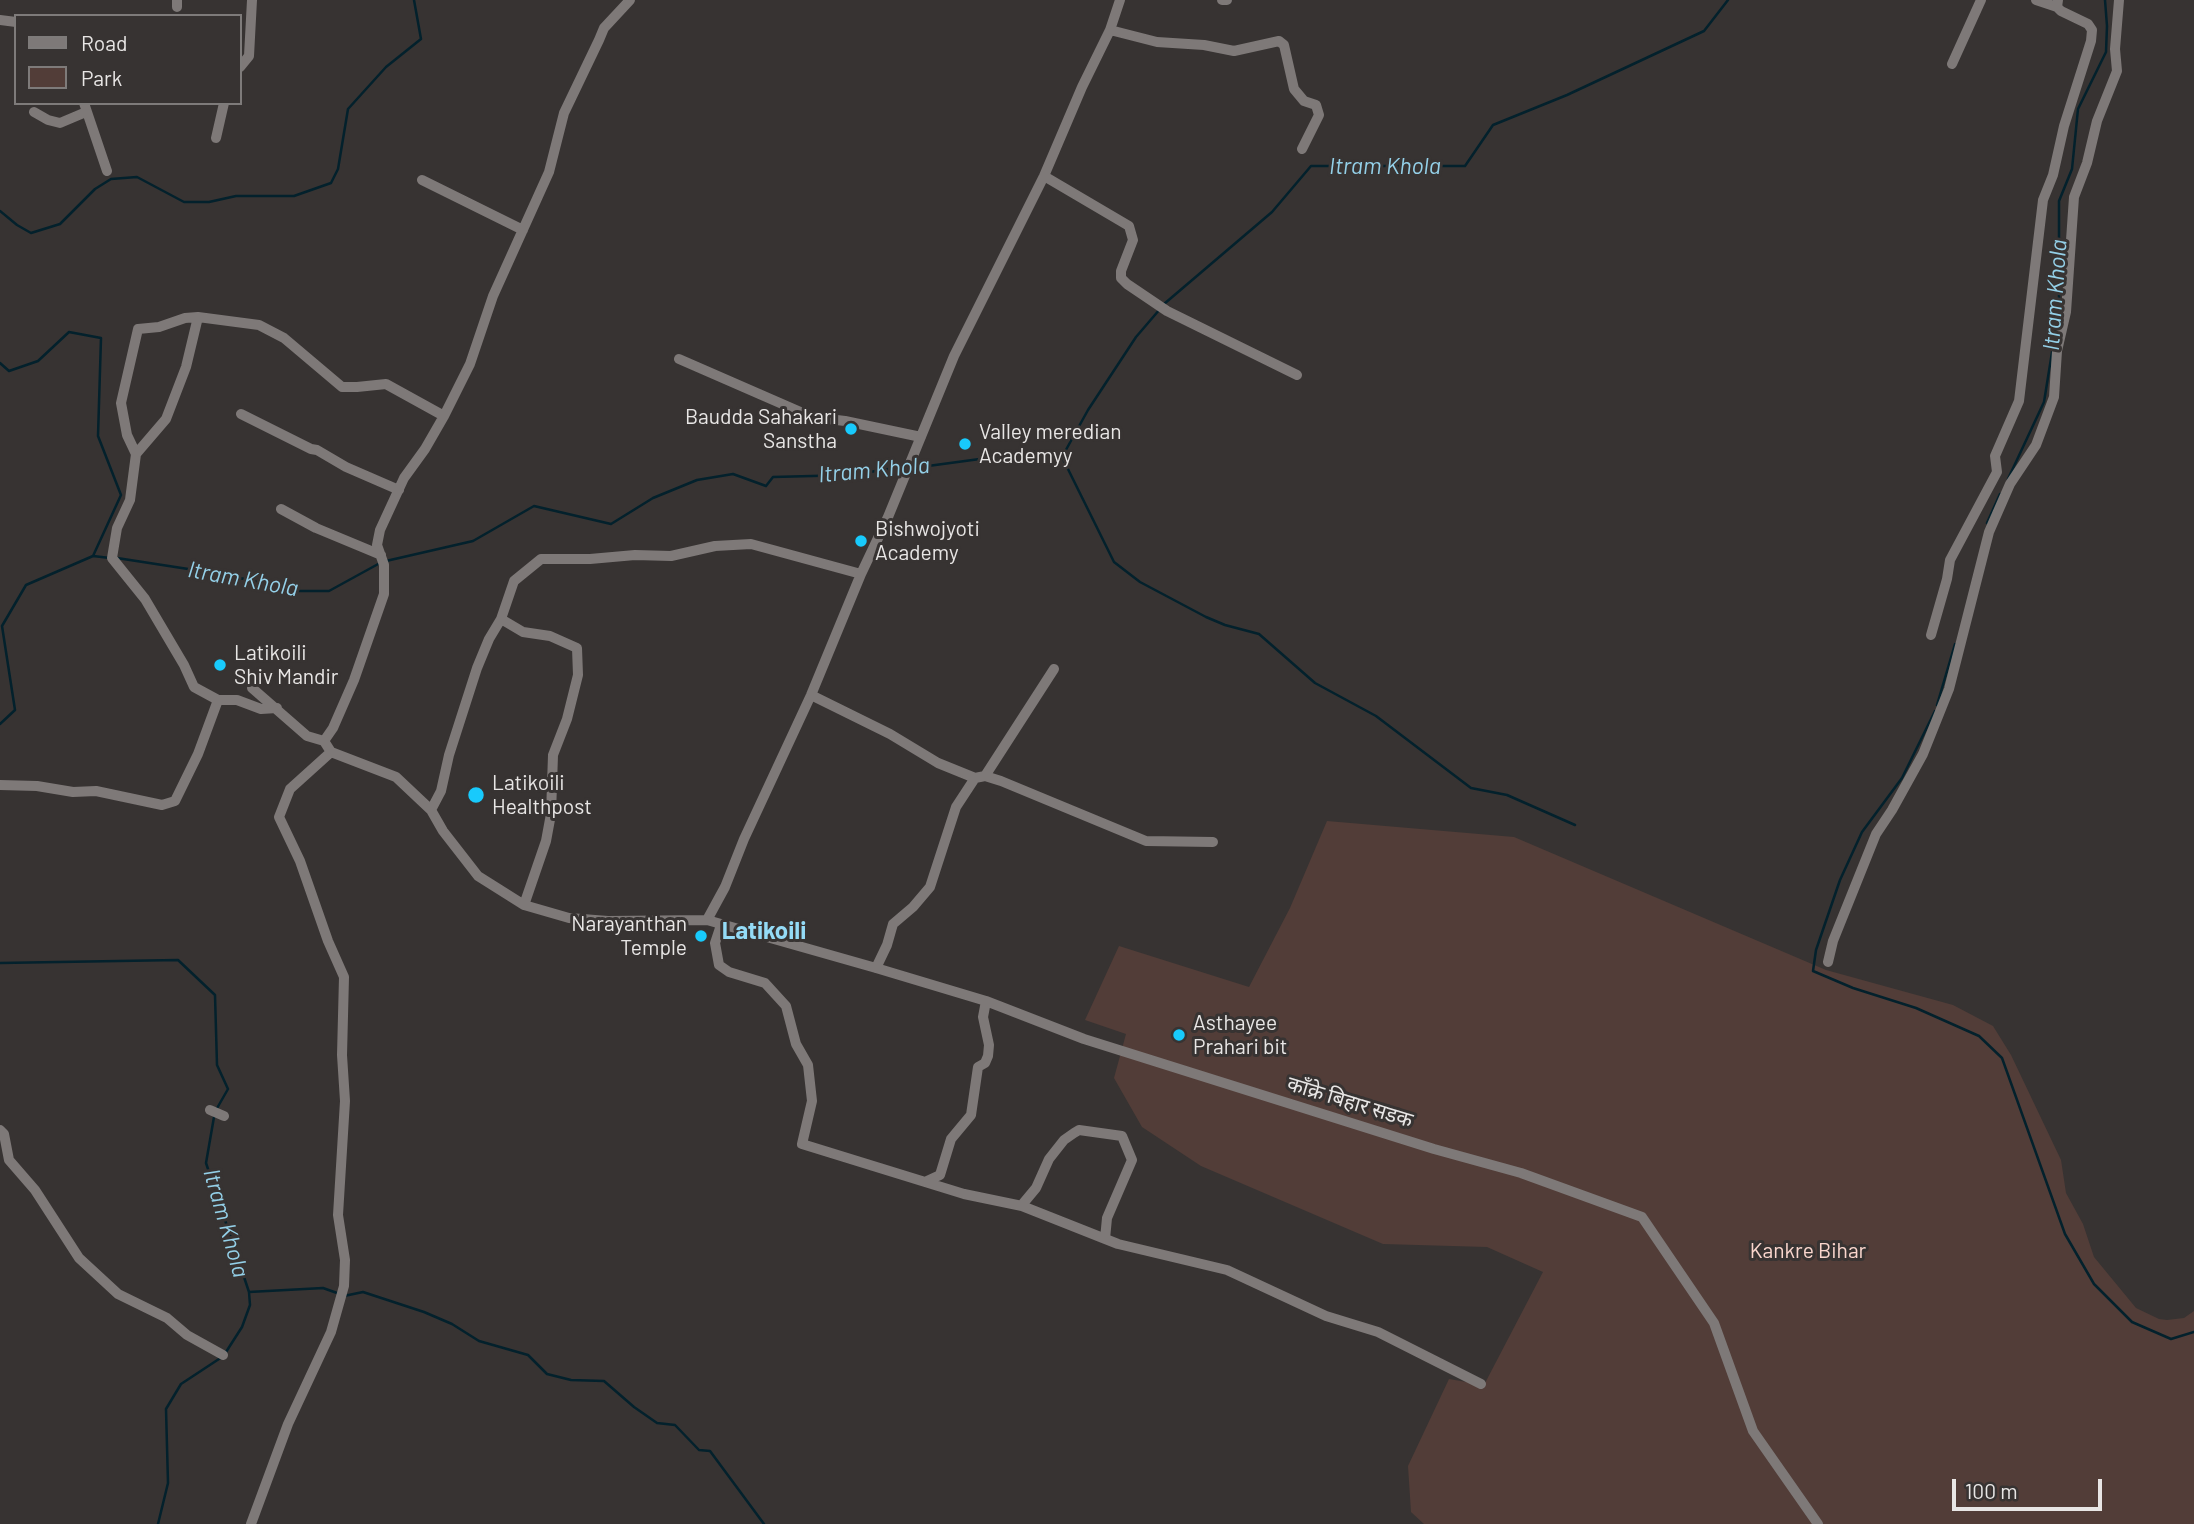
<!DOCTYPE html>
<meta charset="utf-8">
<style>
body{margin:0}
#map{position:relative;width:2194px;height:1524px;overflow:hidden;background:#373332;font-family:Barlow,sans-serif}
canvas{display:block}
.legend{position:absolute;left:14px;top:14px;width:228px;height:91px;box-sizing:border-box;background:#373332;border:2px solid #7e7b7a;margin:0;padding:9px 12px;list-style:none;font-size:21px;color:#e8e6e5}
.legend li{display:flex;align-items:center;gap:14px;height:35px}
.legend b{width:35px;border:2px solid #7e7b7a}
.scale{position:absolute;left:1952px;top:1479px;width:150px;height:32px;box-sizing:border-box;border:4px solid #e8e6e5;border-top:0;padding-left:9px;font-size:21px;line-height:24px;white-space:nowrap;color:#e8e6e5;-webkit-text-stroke:5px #373332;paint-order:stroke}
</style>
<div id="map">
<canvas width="2194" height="1524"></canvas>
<ul class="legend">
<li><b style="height:9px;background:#7e7978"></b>Road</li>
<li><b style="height:19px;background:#523d38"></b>Park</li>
</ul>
<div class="scale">100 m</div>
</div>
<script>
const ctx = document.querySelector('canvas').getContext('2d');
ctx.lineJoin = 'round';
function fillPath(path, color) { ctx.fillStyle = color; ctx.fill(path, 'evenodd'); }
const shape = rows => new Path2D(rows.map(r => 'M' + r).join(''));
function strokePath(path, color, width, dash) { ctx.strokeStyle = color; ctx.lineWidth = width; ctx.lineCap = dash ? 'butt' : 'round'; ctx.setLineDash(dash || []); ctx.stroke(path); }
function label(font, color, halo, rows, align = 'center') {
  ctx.font = font + ' Barlow,"Noto Sans Devanagari",sans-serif'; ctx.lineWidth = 6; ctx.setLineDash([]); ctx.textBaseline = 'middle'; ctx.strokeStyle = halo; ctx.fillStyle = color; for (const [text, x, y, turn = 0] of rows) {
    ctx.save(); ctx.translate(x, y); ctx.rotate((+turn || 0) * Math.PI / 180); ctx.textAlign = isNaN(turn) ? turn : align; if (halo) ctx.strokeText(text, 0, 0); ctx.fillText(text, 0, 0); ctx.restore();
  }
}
fillPath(shape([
 [1327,821,1514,837,1826,970,1953,1005,1993,1026,2011,1055,2061,1160,2066,1193,2083,1224,2094,1257,2136,1308,2159,1319,2167,1320,2184,1318,2194,1311,2194,1524,1424,1524,1411,1512,1408,1466,1449,1379,1484,1385,1543,1272,1487,1247,1383,1244,1201,1166,1142,1127,1114,1078,1126,1034,1085,1020,1119,946,1249,987,1290,908]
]), '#523d38');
strokePath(shape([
 [0,211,17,225,31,233,60,224,95,189,111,179,137,177,184,202,209,202,236,196,294,196,331,183,338,169,348,109,386,67,421,39,414,0],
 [1164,304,1272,212,1311,166,1465,166,1493,125,1567,95,1704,31,1728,0],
 [0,363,9,371,38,361,69,332,101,338,98,436,121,495,93,556],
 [1062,457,1114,562,1140,582,1206,617,1225,625,1259,634,1315,683,1376,716,1471,788,1507,795,1575,825],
 [913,466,928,466,1039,451,1062,457,1088,410,1136,337,1160,309],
 [2008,479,2044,402,2059,309,2059,201,2072,169,2078,109,2106,52,2107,26,2105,0],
 [1987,523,2000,494],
 [117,558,227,575,296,591,329,591,380,563],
 [386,561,473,541,534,506,611,524,653,498,697,480,733,474,766,486,773,477,851,475,907,466],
 [1937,705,1955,644],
 [1935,711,1902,778,1862,832,1840,880,1816,950,1813,971,1853,988,1916,1008,1979,1036,2002,1058,2065,1234,2094,1284,2132,1322,2171,1339,2194,1332],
 [0,724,15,710,2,626,26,585,93,556,110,558],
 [0,963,178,960,215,995,217,1065,228,1089,216,1110],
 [214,1117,206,1163,249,1292,250,1305,242,1327,226,1352],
 [249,1292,323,1288,337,1293],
 [344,1296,363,1292,424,1312,452,1324,479,1341,528,1355,547,1374,571,1380,604,1381,634,1407,657,1423,675,1425,699,1450,710,1451,764,1524],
 [158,1524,168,1483,166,1409,181,1384,222,1357]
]), '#03212c', 2.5);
strokePath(shape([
 [177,0,177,7],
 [1222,0,1227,0],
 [2036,0,2057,7],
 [0,20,16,22],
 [1110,30,1157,42,1204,45,1234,51,1279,41,1284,45,1294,89,1304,101,1316,105,1319,115,1302,149],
 [1952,64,1981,0],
 [240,67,249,56,252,0],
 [84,103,107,171],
 [34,112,48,120,60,123,86,112],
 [216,138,224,103],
 [1044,176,1129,226,1133,240,1121,271,1121,278,1127,284,1167,311,1297,375],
 [422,180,523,230],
 [679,359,812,417,845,421,921,437],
 [241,414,311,449,317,450,346,467,399,490],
 [136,454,166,419,186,367,198,317],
 [281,509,316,528,381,555],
 [501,619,523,632,550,636,577,648,578,675,567,719,553,755,551,814,546,841,524,905],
 [1931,635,1947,579,1950,560,1997,472,1995,456,2019,401,2043,200,2053,175,2064,126,2091,41,2092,30,2088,24,2061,11,2057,7,2058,0],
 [252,688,307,736,324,741,331,752,396,777,431,810,443,831,478,876,524,905,569,918,608,921,707,920,876,968,986,1001,1084,1039,1434,1149,1521,1173,1642,1217,1714,1323,1753,1431,1818,1524],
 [811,695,890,734,938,763,975,778,985,776,1001,781,1146,841,1213,842],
 [277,708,261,709,237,700,218,700,194,687,184,665,145,599,112,558,117,528,130,500,136,454,127,435,121,403,138,329,159,327,185,318,198,317,259,325,284,338,342,387,357,387,386,384,444,416],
 [324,741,333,728,354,680,384,594,384,565,377,545,380,530,404,478,425,449,444,416,470,364,493,296,549,172,564,113,599,40,604,28,630,0],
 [985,776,1054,669],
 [0,785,37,786,73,792,96,791,162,805,175,801,198,754,218,700],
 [431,810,441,791,449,755,477,668,489,639,501,619,514,581,541,559,590,559,635,555,671,556,715,546,751,544,861,574],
 [707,920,725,887,744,839,811,695,861,574,888,517,954,356,1044,176,1082,87,1110,30,1120,0],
 [721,925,715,943,719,965,729,972,765,983,786,1006,796,1044,808,1065,812,1101,802,1144,964,1194,1022,1206,1118,1244,1227,1270,1326,1316,1378,1332,1481,1384],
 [1828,962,1833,941,1876,834,1892,810,1923,754,1949,689,1989,532,2010,484,2036,445,2054,397,2057,351,2066,312,2074,197,2087,163,2097,121,2117,71,2115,49,2119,0],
 [876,968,887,945,893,924,913,907,930,887,956,807,975,778],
 [210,1110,224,1116],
 [0,1130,4,1134,9,1160,35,1190,79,1258,118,1294,167,1318,187,1335,223,1355],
 [927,1181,940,1175,951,1139,971,1115,978,1067,985,1063,988,1056,989,1045,983,1017,986,1001],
 [1021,1206,1036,1188,1049,1159,1064,1140,1074,1133,1079,1130,1122,1136,1132,1160,1107,1218,1105,1239],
 [251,1524,288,1424,331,1332,344,1286,345,1260,338,1215,345,1101,342,1055,344,977,328,941,300,861,279,817,290,789,331,752]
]), '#7e7978', 10);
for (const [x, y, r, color] of [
 [851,429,7,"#18cafc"],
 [965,444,7,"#18cafc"],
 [861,541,7,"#18cafc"],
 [220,665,7,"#18cafc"],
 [476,795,9,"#18cafc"],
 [701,936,7,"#18cafc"],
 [1179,1035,7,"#18cafc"]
]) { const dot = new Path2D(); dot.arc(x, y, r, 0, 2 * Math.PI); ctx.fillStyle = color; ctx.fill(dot); strokePath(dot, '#373332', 2.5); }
label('21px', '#e8e6e5', '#373332', [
 ["Baudda Sahakari",837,417,"right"],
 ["Sanstha",837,441,"right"],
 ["Valley meredian",979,432],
 ["Academyy",979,456],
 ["Bishwojyoti",875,529],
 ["Academy",875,553],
 ["Latikoili",234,653],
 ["Shiv Mandir",234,677],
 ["Latikoili",492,783],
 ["Healthpost",492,807],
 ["Narayanthan",687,924,"right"],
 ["Temple",687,948,"right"],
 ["Asthayee",1193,1023],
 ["Prahari bit",1193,1047]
], 'left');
label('21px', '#e8e6e5', '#373332', [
 ["काँक्रे बिहार सडक",1350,1102,17]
]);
label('21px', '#fad6cd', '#373332', [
 ["Kankre Bihar",1808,1251]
]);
label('italic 23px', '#94d0e8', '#373332', [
 ["Itram Khola",1385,166],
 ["Itram Khola",2055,295,-86],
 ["Itram Khola",874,470,-5],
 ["Itram Khola",243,579,10],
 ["Itram Khola",226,1223,74]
]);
label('bold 24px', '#94dbf6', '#373332', [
 ["Latikoili",764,931]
]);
</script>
